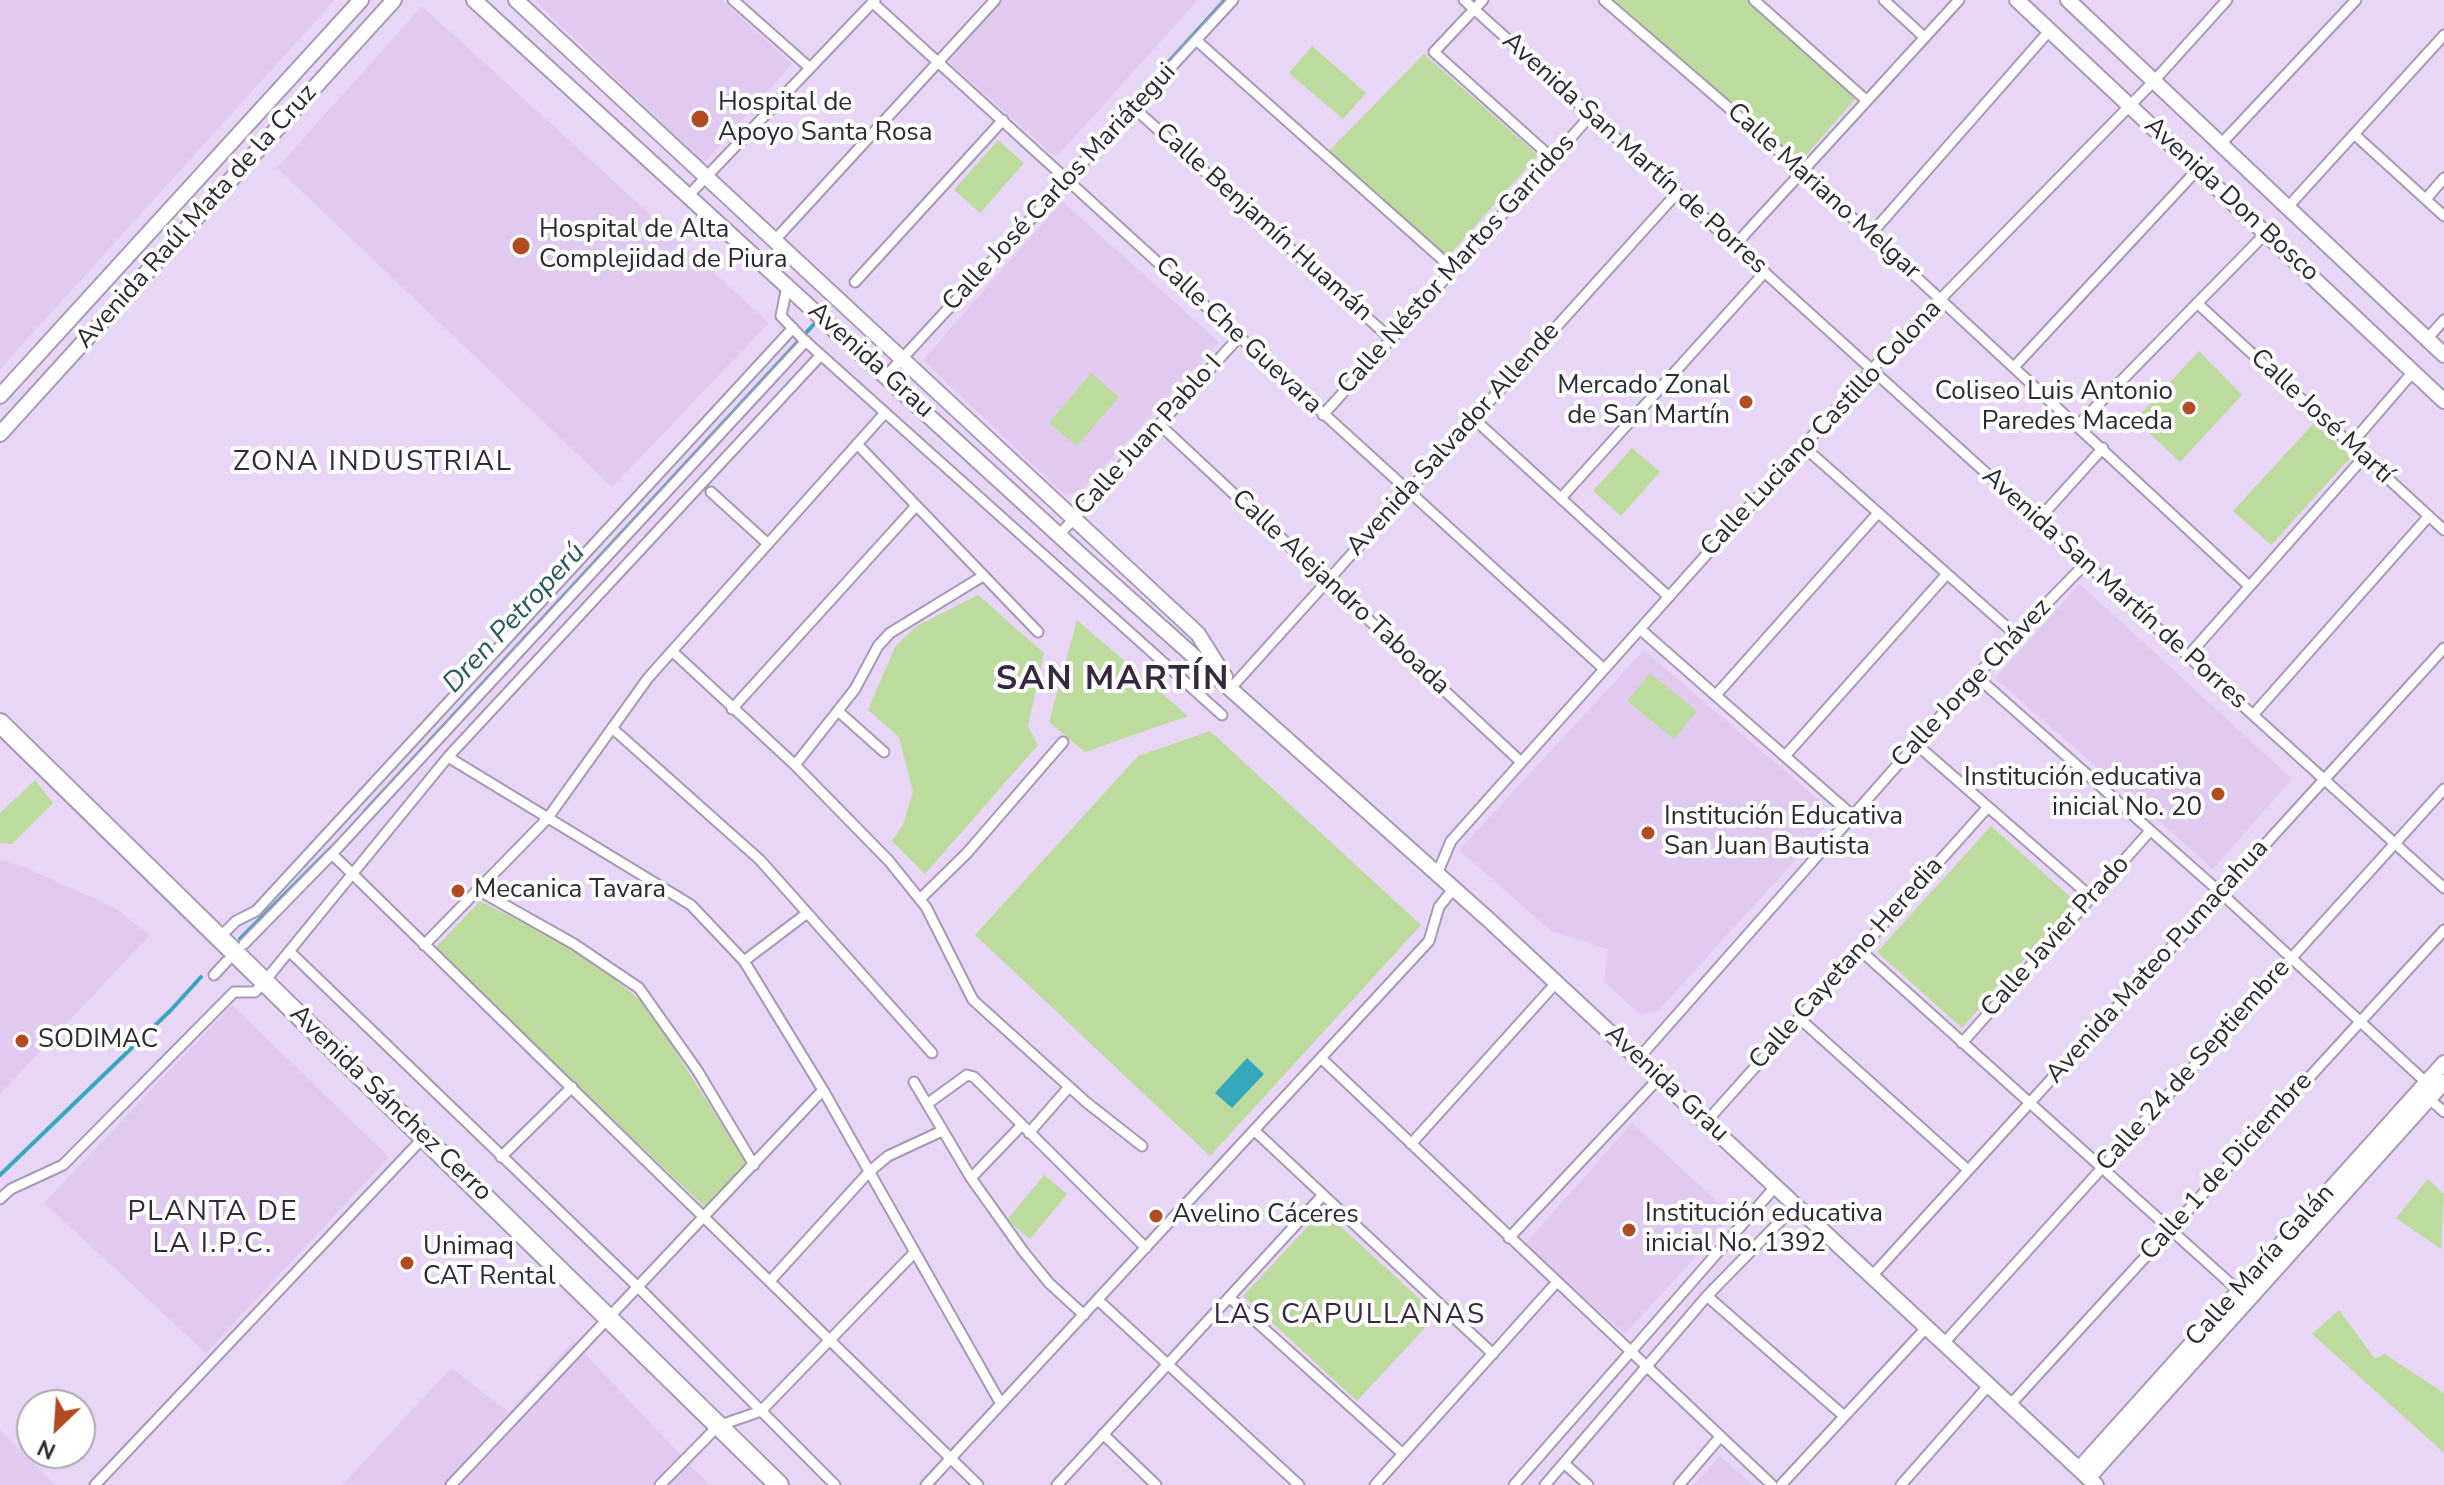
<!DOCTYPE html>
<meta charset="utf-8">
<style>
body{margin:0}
#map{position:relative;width:2444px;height:1485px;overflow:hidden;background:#e9d6f6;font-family:"Nunito Sans",sans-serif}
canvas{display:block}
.north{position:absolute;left:16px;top:1389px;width:80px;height:80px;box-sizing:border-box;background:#fff;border:2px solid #aca9ae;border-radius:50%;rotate:205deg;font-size:22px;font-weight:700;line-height:32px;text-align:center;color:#2f2834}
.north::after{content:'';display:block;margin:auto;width:28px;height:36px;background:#b14b21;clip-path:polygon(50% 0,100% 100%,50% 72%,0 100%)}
</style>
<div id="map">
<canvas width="2444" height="1485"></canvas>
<div class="north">N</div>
</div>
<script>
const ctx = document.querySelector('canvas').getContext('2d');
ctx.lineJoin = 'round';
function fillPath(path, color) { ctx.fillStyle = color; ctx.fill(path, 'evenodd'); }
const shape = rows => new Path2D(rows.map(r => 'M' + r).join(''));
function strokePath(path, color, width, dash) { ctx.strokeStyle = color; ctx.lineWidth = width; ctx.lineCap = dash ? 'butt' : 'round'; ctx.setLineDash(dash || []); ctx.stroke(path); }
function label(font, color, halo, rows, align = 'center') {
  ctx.font = font + ' "Nunito Sans",sans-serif'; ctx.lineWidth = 8; ctx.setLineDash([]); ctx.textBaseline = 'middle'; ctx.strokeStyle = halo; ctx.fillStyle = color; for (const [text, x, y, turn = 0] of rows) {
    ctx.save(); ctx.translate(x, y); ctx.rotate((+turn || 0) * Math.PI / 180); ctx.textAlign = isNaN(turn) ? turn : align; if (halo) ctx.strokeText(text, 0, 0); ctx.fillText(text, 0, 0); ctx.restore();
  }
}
fillPath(shape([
 [0,0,335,0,0,369],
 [534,0,722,0,792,64,704,163],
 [1002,0,1198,0,1059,154,1053,155,950,63,949,58],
 [422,6,769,323,612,487,277,168],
 [1062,201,1219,342,1080,492,1065,495,923,360],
 [2080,584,2292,779,2213,869,1995,678],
 [1644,650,1836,815,1658,1011,1641,1015,1604,982,1608,949,1551,931,1459,850],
 [0,860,22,866,115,908,150,935,0,1094],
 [232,1005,389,1157,206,1353,44,1203],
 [1632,1123,1733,1216,1625,1334,1525,1244],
 [573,1341,709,1485,342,1485,451,1368,509,1412],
 [0,1430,55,1485,0,1485],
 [1720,1456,1753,1485,1694,1485]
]), '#e0caf0');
fillPath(shape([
 [1614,0,1749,0,1857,97,1800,162],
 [1312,46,1366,93,1343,119,1289,73],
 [1424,54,1538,155,1451,253,1443,253,1329,151],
 [998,140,1024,163,980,213,954,190],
 [2199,351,2242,395,2180,462,2135,420],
 [1091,373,1119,397,1077,446,1049,423],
 [2314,423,2351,457,2271,545,2233,511],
 [1632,448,1660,472,1621,516,1593,491],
 [978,595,1044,653,1028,726,1038,745,925,874,892,841,903,825,913,792,899,737,868,710,895,647,915,627],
 [1077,620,1188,716,1085,752,1049,722],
 [1650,673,1697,711,1674,739,1627,701],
 [1210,731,1421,925,1210,1156,975,935,1138,756],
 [35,780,53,803,12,844,0,843,0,813],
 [1991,826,2076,902,1962,1028,1877,952],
 [480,901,583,953,647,1006,748,1166,706,1208,434,949],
 [1044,1175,1067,1194,1030,1239,1007,1220],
 [2428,1179,2444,1194,2441,1249,2396,1218],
 [1323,1210,1437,1315,1357,1401,1243,1296],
 [2339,1310,2375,1359,2385,1354,2444,1393,2444,1453,2312,1334]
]), '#bcdb9c');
fillPath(shape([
 [1247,1058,1264,1074,1232,1108,1215,1093]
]), '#36a8bc');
strokePath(shape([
 [1021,144,1061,179],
 [1070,170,1225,0],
 [365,811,816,322],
 [240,939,332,847],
 [0,1175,171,1010,201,977]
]), '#36a8bc', 4);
const street = shape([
 [733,0,810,68],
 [1464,0,2444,888],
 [1483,0,1434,52,1552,158],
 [1604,0,1802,171,2248,585],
 [1754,0,1866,100],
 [1884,0,1924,37],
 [873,3,1604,669],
 [1196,40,1453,269],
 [1134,108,1391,339],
 [2354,134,2444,216],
 [2220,145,2356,0],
 [688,196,875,0],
 [2426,199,2444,178],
 [2287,208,2444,35],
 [1871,234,2050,30],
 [774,241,995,0],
 [1735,245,1959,0],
 [855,282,1003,120],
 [787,286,781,316,802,338,1222,715],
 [2197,303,2444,530],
 [2427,339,2444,320],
 [2015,366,2198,169],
 [886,376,1233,0],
 [1323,415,1591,115],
 [1473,418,1669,597],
 [1159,424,1521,762],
 [2078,425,2266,233],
 [857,444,1038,632],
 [2351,444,2413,372],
 [1803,446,2016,635],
 [711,492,768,544],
 [1561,498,1765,272],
 [2038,520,2103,448],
 [1059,535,1239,337],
 [1640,629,1853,816],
 [672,651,795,765,889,861,926,907,973,1000,1086,1102,1142,1146],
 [2188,656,2364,457],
 [1976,676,2221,893,2430,1086],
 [1231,688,1677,193],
 [1716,695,1878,513],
 [732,709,916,506],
 [838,711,884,752],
 [2253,715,2429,516],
 [612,728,760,860,932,1053],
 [1916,744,2090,896],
 [1785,756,1947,574],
 [448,757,691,905,744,961,823,1090,1001,1404],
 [795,765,855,689,878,646,890,633,983,576],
 [332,854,978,1485],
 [1437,874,1451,841,1872,369,2153,82,2227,0],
 [480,891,574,944,639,988,697,1070,754,1165],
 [920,899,967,853,1063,742],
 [219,938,236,921,256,911,793,328],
 [244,944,332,854,806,341],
 [424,945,547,819,648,678,884,414],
 [1860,950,2241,1293],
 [289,951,638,1287,835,1485],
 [744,961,806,914],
 [214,975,227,961],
 [1799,1018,1968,1170],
 [1962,1043,2150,831],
 [1322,1059,1772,1485],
 [1638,1059,1976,676,2086,563],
 [914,1082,971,1178,1023,1251,1049,1283,1084,1315],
 [927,1104,967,1075,974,1077,1146,1248],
 [2435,1104,2444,1112],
 [1706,1122,1988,807],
 [1255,1131,1493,1354],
 [1029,1133,1069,1087],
 [1411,1144,1556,983],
 [501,1157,572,1087],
 [971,1178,1021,1126],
 [0,1199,11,1189,63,1165,234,992,255,992,264,982,448,757,821,355],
 [1509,1238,1659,1078],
 [1872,1276,2444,648],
 [770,1281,869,1172,888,1156,942,1131],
 [1707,1296,1844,1416],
 [1229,1297,1403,1454],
 [1098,1300,1299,1485],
 [1944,1343,2444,789],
 [2010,1405,2444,930],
 [1103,1434,1156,1485],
 [1564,1463,1588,1485],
 [95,1485,423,1138],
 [451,1485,823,1090],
 [660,1485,718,1426,761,1411,915,1252],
 [926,1485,1429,941,1439,907,1454,888],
 [1057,1485,1323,1195],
 [1375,1485,1556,1283],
 [1514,1485,1775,1187],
 [1545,1485,1707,1296,1795,1206],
 [1679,1485,1720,1437],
 [1781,1485,1927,1327],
 [1901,1485,1989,1385]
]);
const secondary = shape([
 [2017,0,2444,401],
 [2068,0,2444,355],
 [2079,1469,2444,1063],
 [2088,1478,2444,1082]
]);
const primary = shape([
 [474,0,1085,559,1490,921,2096,1485],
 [516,0,1198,634,1225,677],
 [0,396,361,0],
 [0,434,394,0]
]);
const highway = shape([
 [0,723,779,1485]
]);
strokePath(street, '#a998b6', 13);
strokePath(secondary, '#a998b6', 18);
strokePath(primary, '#a998b6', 18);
strokePath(highway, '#a998b6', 22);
strokePath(street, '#fff', 9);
strokePath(secondary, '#fff', 14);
strokePath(primary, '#fff', 14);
strokePath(highway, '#fff', 18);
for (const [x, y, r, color] of [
 [700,119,10,"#b14b21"],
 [521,246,10,"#b14b21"],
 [1746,402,8,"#b14b21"],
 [2189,408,8,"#b14b21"],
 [2218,794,8,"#b14b21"],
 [1648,833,8,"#b14b21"],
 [458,891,8,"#b14b21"],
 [22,1041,8,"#b14b21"],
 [1156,1216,8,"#b14b21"],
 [1629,1230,8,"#b14b21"],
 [407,1263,8,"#b14b21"]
]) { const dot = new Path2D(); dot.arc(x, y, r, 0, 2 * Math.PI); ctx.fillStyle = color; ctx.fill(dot); strokePath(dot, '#fff', 3); }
label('26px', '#2f2834', '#fff', [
 ["Hospital de",718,104],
 ["Apoyo Santa Rosa",718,134],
 ["Hospital de Alta",539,231],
 ["Complejidad de Piura",539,261],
 ["Mercado Zonal",1730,387,"right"],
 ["de San Martín",1730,417,"right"],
 ["Coliseo Luis Antonio",2173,393,"right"],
 ["Paredes Maceda",2173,423,"right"],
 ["Institución educativa",2202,779,"right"],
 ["inicial No. 20",2202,809,"right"],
 ["Institución Educativa",1664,818],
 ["San Juan Bautista",1664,848],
 ["Mecanica Tavara",474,891],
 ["SODIMAC",38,1041],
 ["Institución educativa",1645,1215],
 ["inicial No. 1392",1645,1245],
 ["Avelino Cáceres",1172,1216],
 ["Unimaq",423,1248],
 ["CAT Rental",423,1278]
], 'left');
label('26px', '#2f2834', '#fff', [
 ["Avenida San Martín de Porres",1634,154,42],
 ["Calle José Carlos Mariátegui",1060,188,-47],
 ["Calle Mariano Melgar",1823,192,42],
 ["Avenida Don Bosco",2231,200,43],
 ["Avenida Raúl Mata de la Cruz",197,217,-48],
 ["Calle Benjamín Huamán",1263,223,42],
 ["Calle Néstor Martos Garridos",1457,265,-48],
 ["Calle Che Guevara",1238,336,43],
 ["Avenida Grau",870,361,42],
 ["Calle José Martí",2321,417,43],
 ["Calle Luciano Castillo Colona",1822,429,-47],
 ["Calle Juan Pablo I",1149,436,-48],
 ["Avenida Salvador Allende",1454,440,-48],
 ["Avenida San Martín de Porres",2114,589,42],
 ["Calle Alejandro Taboada",1340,593,43],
 ["Calle Jorge Chávez",1972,684,-47],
 ["Calle Javier Prado",2056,937,-48],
 ["Avenida Mateo Pumacahua",2158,962,-48],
 ["Calle Cayetano Heredia",1847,964,-48],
 ["Calle 24 de Septiembre",2194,1066,-48],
 ["Avenida Grau",1666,1084,43],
 ["Avenida Sánchez Cerro",390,1104,44],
 ["Calle 1 de Diciembre",2227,1167,-48],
 ["Calle María Galán",2261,1266,-48]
]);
ctx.letterSpacing = '2px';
label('28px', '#372841', '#fff', [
 ["ZONA INDUSTRIAL",373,463],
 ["PLANTA DE",213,1213],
 ["LA I.P.C.",213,1245],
 ["LAS CAPULLANAS",1350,1316]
]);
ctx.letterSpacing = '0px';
label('italic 28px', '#285861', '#fff', [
 ["Dren Petroperú",515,619,-47]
]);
ctx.letterSpacing = '2px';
label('bold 34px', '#372841', '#fff', [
 ["SAN MARTÍN",1113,681]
]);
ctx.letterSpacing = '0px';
</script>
